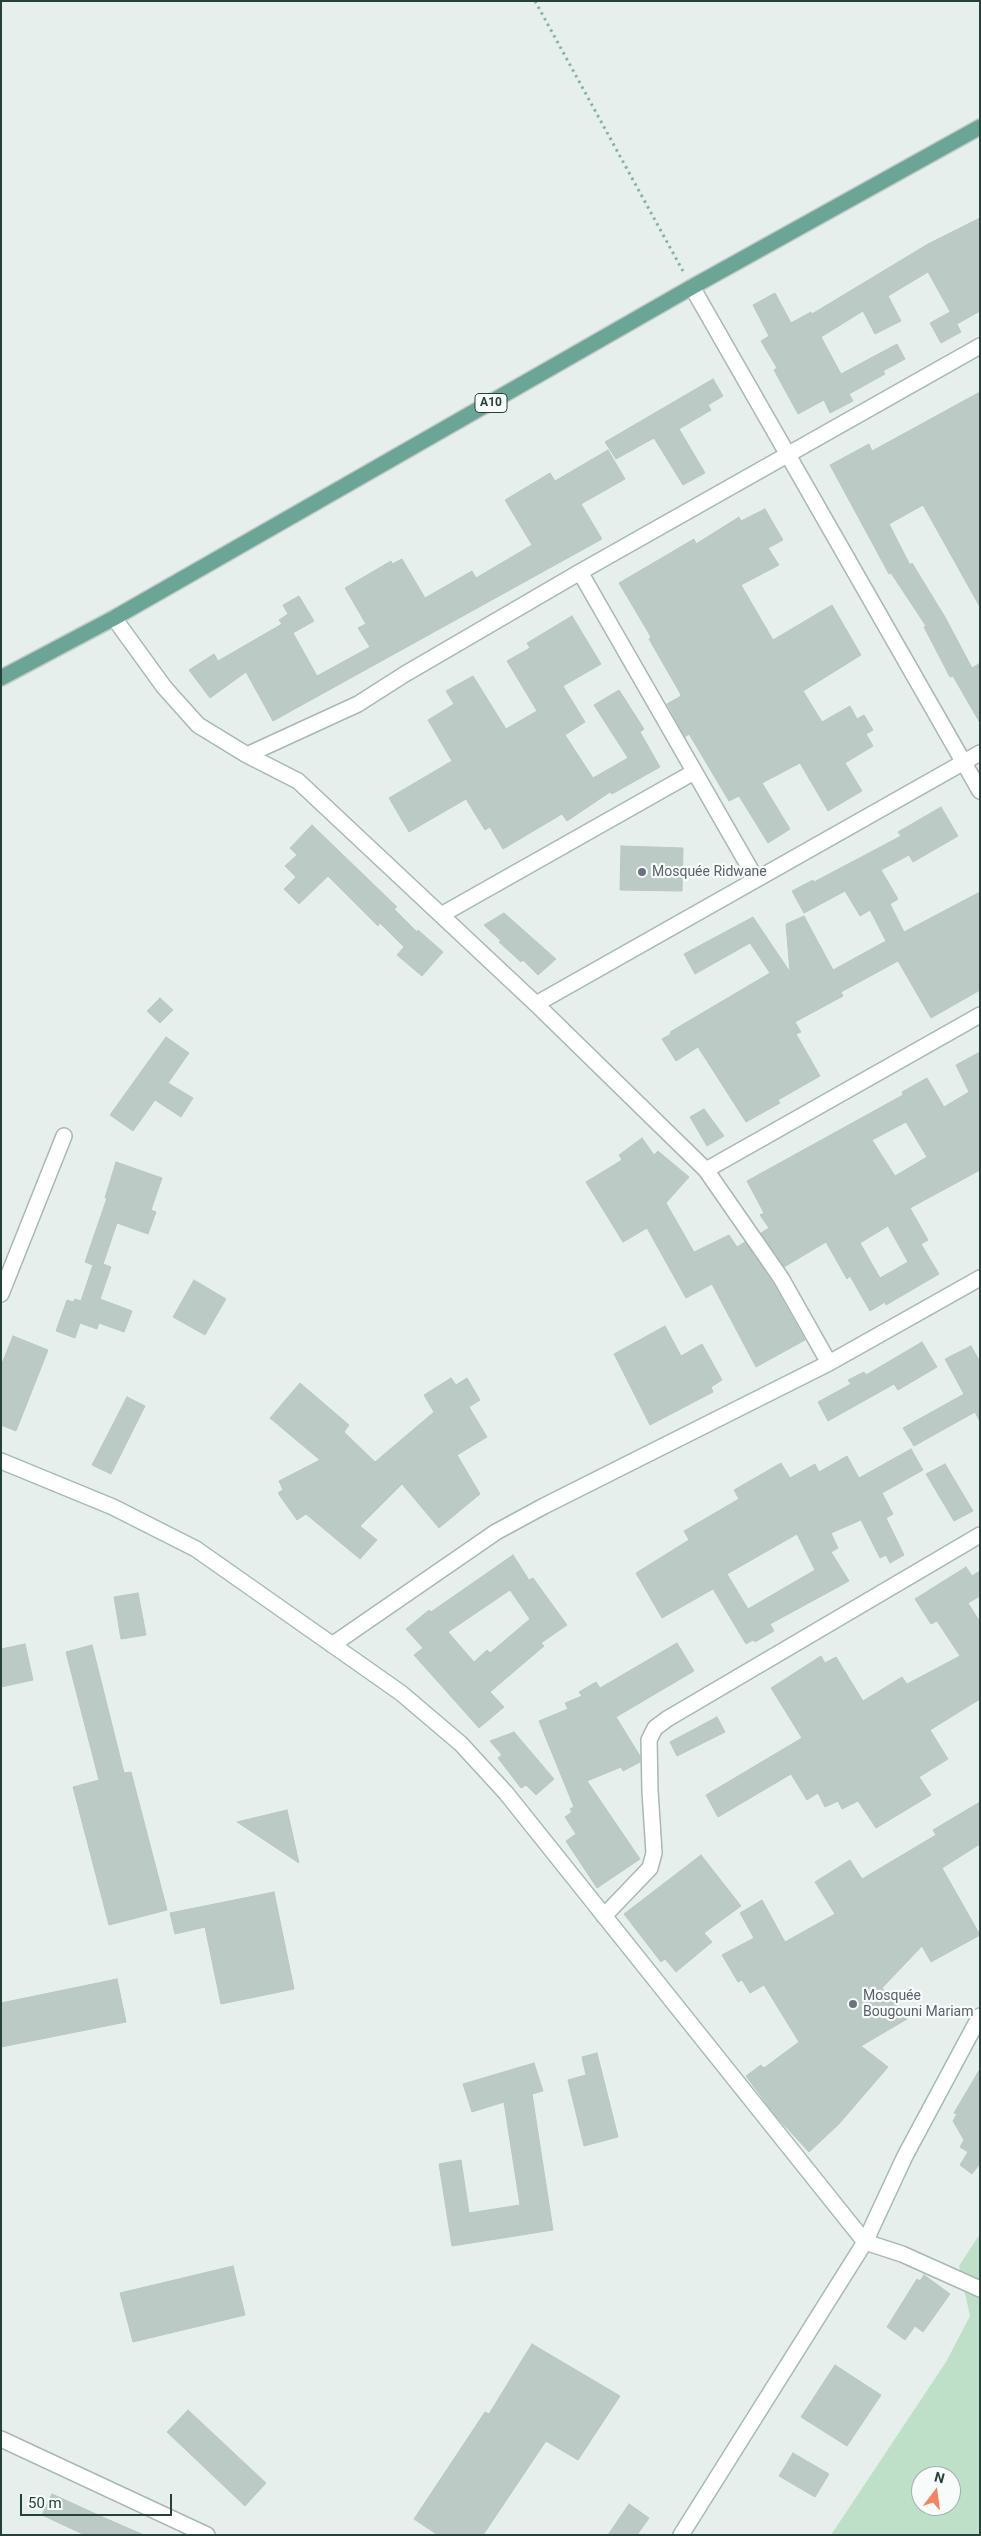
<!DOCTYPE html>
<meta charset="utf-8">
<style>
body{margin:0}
#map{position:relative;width:981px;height:2536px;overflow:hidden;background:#e6efeb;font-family:Roboto,sans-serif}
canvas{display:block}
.frame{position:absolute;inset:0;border:2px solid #24423a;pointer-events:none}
.north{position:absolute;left:911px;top:2466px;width:50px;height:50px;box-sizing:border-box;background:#f7fbf9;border:1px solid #a3b1ad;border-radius:50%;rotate:15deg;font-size:14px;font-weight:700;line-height:20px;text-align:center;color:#24423a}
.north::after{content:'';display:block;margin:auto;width:18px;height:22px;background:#f4845f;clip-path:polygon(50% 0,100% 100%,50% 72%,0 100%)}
.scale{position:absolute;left:20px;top:2494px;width:152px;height:22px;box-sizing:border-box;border:2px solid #24423a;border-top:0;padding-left:6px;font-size:15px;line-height:18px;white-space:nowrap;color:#24423a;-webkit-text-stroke:4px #f7fbf9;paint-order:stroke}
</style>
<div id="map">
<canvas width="981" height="2536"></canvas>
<div class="frame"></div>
<div class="north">N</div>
<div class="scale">50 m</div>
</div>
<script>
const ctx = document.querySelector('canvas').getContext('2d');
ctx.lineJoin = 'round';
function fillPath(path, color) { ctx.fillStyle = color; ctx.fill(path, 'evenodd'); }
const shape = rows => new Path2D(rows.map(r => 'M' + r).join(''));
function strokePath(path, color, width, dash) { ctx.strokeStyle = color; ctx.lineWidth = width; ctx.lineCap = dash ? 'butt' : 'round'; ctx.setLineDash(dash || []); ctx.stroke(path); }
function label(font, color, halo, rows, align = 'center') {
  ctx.font = font + ' Roboto,sans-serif'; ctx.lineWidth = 4.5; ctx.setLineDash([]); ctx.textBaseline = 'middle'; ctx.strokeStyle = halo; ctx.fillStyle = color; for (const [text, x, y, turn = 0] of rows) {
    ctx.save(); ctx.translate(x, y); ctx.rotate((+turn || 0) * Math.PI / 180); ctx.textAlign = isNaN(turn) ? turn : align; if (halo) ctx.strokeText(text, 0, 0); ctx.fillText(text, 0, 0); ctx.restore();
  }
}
fillPath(shape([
 [980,2234,980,2535,831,2535,946,2362,970,2316,959,2266],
 [921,2476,951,2476,951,2506,921,2506]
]), '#bfe0c8');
const building = shape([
 [980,218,980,311,957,324,928,272,888,296,901,321,875,334,863,311,821,337,841,374,897,344,905,359,883,371,885,374,849,394,853,401,830,413,824,400,798,414,774,370,777,368,761,341,769,336,753,305,775,293,791,323,811,312,812,314,928,244,980,218],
 [950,312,961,332,941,343,930,323,950,312],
 [713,379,723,396,708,405,711,410,679,429,705,473,683,485,654,438,616,459,605,442,713,379],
 [980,392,980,607,923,505,889,524,910,565,912,563,945,617,972,668,980,663,980,723,953,676,950,677,924,627,926,626,891,573,889,574,830,465,869,444,872,451,980,392],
 [608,450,625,479,581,504,602,539,273,721,246,672,210,698,189,670,214,654,218,661,282,624,279,620,288,614,283,605,299,596,314,621,293,633,317,676,370,647,358,628,366,624,345,588,391,561,392,564,402,559,425,598,472,571,476,578,532,545,505,500,550,473,555,481,608,450],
 [765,509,783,540,768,548,779,565,741,585,773,640,832,605,861,655,803,691,822,722,850,706,857,719,864,715,873,730,866,734,873,746,845,763,862,791,828,811,800,763,762,783,790,829,768,843,739,796,729,801,689,734,685,737,681,730,667,704,681,696,680,693,649,639,651,637,619,583,694,539,696,544,739,517,741,521,765,509],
 [572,616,601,664,563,686,585,722,565,735,593,778,628,758,594,705,619,690,644,729,640,732,660,767,612,794,610,792,567,821,562,814,503,849,490,827,485,830,466,799,409,832,389,798,452,761,428,720,454,704,446,691,473,676,506,729,537,711,507,661,530,648,527,643,572,616],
 [941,807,958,836,913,862,909,855,881,870,898,899,890,904,904,932,980,892,980,990,931,1018,898,961,841,992,843,996,795,1022,801,1032,796,1034,820,1076,778,1100,780,1103,746,1122,698,1047,676,1061,662,1039,671,1034,670,1032,770,973,750,943,695,974,684,954,753,917,790,972,786,924,804,916,833,970,886,941,870,910,860,916,845,891,804,913,792,891,813,880,814,882,901,836,898,832,941,807],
 [312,825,397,907,394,909,417,932,418,930,443,952,422,976,397,955,404,947,380,923,378,926,328,876,299,904,284,889,296,877,285,866,297,855,290,848,312,825],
 [621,846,683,848,682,891,620,890,621,846],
 [504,913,556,959,538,975,523,960,521,962,499,942,501,941,484,925,504,913],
 [160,998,173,1010,160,1023,147,1011,160,998],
 [166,1037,189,1053,168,1083,193,1098,181,1117,155,1100,133,1131,110,1115,166,1037],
 [980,1052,980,1170,910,1208,928,1240,921,1244,939,1274,886,1305,885,1302,870,1311,850,1276,847,1279,826,1242,784,1267,761,1233,769,1228,760,1215,764,1213,747,1181,903,1095,902,1092,927,1078,944,1107,969,1092,956,1065,980,1052],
 [906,1122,927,1157,895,1176,872,1140,906,1122],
 [888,1226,908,1262,880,1278,860,1243,888,1226],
 [704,1109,724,1136,707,1146,690,1117,704,1109],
 [642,1138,654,1155,658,1151,689,1177,666,1203,694,1252,729,1235,737,1247,745,1242,773,1283,805,1340,756,1367,712,1284,686,1298,647,1228,623,1242,586,1182,622,1160,619,1155,642,1138],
 [116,1162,162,1178,151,1210,156,1212,148,1234,117,1223,103,1264,111,1267,100,1299,132,1311,124,1332,99,1323,97,1329,80,1323,75,1338,56,1331,67,1300,73,1302,75,1299,81,1301,93,1265,85,1262,107,1198,105,1198,116,1162],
 [194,1280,226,1299,205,1335,173,1317,194,1280],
 [665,1326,681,1356,702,1344,722,1380,711,1387,713,1392,650,1425,614,1354,665,1326],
 [13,1336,48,1350,16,1431,1,1425,1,1366,13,1336],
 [922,1342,937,1367,898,1390,894,1384,828,1421,818,1402,851,1384,848,1380,864,1372,866,1375,922,1342],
 [971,1346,980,1362,980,1422,975,1412,914,1446,903,1428,964,1394,945,1359,971,1346],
 [451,1378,456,1385,467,1378,480,1400,469,1407,487,1437,457,1455,480,1494,439,1528,402,1484,360,1526,377,1540,360,1559,306,1514,297,1520,278,1493,283,1490,279,1481,320,1460,270,1418,300,1383,349,1425,344,1432,375,1462,434,1412,424,1395,451,1378],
 [127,1397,145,1406,111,1474,92,1465,127,1397],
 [911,1449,923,1470,882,1493,893,1514,886,1518,904,1555,890,1563,886,1555,880,1558,861,1520,831,1533,838,1548,831,1552,849,1581,770,1624,774,1631,755,1642,753,1640,746,1644,713,1589,662,1618,636,1573,689,1540,684,1531,739,1499,734,1490,781,1463,790,1478,815,1464,819,1472,847,1456,859,1478,911,1449],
 [797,1534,815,1570,748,1609,727,1574,797,1534],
 [945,1464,973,1511,954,1521,926,1474,945,1464],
 [513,1555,529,1580,533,1578,567,1625,541,1643,544,1646,490,1692,504,1707,479,1728,414,1655,423,1648,406,1629,429,1610,431,1612,513,1555],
 [510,1590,530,1619,490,1653,487,1650,474,1662,448,1632,510,1590],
 [966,1567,972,1576,980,1571,980,1596,968,1603,980,1622,980,1699,930,1730,948,1759,919,1777,931,1795,876,1828,858,1801,842,1809,838,1801,825,1807,818,1793,807,1800,791,1774,718,1817,706,1795,802,1738,771,1688,821,1656,825,1663,836,1657,863,1701,902,1677,907,1684,960,1656,937,1621,931,1624,915,1599,966,1567],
 [138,1593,146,1635,121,1639,114,1597,138,1593],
 [677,1643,694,1671,616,1717,640,1756,640,1762,623,1771,621,1767,587,1781,640,1859,597,1888,566,1841,576,1834,565,1817,572,1812,570,1809,574,1807,539,1721,568,1709,565,1703,582,1696,579,1692,596,1682,600,1688,677,1643],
 [25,1644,33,1680,1,1687,1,1649,25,1644],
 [92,1645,124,1773,131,1772,167,1910,109,1925,73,1787,99,1780,66,1652,92,1645],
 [717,1717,725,1732,677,1756,670,1742,717,1717],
 [514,1732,554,1779,536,1795,526,1785,521,1788,498,1758,502,1755,490,1741,514,1732],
 [980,1802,980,1844,942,1868,980,1935,931,1962,922,1946,882,1988,907,2019,861,2046,888,2067,839,2124,809,2152,774,2114,746,2076,761,2065,764,2068,799,2042,764,1985,750,1993,742,1980,738,1982,722,1955,754,1938,740,1913,762,1900,785,1942,835,1914,815,1882,850,1860,862,1879,936,1835,933,1830,980,1802],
 [287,1810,299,1863,237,1822,287,1810],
 [701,1855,741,1906,704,1933,712,1942,676,1972,665,1959,661,1962,624,1914,701,1855],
 [274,1892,294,1989,221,2004,205,1927,175,1934,170,1913,274,1892],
 [117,1979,126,2022,1,2047,1,2003,117,1979],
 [597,2053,618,2137,584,2146,568,2080,586,2075,582,2057,597,2053],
 [534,2063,543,2091,532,2094,553,2230,452,2246,439,2164,461,2160,469,2213,520,2205,504,2102,472,2112,463,2084,534,2063],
 [980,2069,980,2167,979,2165,972,2174,960,2165,968,2152,960,2147,964,2140,953,2121,957,2114,954,2113,980,2069],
 [233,2266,245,2315,133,2342,120,2293,233,2266],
 [924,2275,950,2294,923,2332,915,2326,905,2340,887,2327,917,2279,920,2281,924,2275],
 [532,2344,620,2396,578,2460,546,2441,483,2535,438,2535,414,2519,485,2412,489,2414,532,2344],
 [835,2365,881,2395,847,2446,801,2417,835,2365],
 [188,2410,266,2483,245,2506,167,2432,188,2410],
 [793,2453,829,2474,815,2497,779,2476,793,2453],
 [52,2494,107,2519,144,2535,85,2535,42,2515,52,2494],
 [629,2504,649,2518,637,2535,608,2535,629,2504]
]);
fillPath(building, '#bbcac4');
strokePath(building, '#b8c9c2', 1);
const street = shape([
 [692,287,980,791],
 [580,572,756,879],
 [114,618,164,687,198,725,247,755,298,781,536,1004,706,1170,781,1278,829,1363],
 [247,755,358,704,405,674,580,572,980,346],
 [441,915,694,772],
 [536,1004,980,753],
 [706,1170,980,1015],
 [1,1294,64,1136],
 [332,1645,496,1532,544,1506,829,1363,980,1278],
 [604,1916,650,1868,654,1853,650,1791,649,1740,655,1728,667,1719,980,1535],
 [865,2242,902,2254,980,2289],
 [1,2439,207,2535]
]);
const secondary = shape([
 [1,1461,113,1507,196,1549,401,1693,461,1744,506,1793,865,2242],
 [681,2535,865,2242,905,2156,980,2016]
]);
const primary = shape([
 [1,678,114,618,692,287,980,127]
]);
strokePath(street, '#a8b8b2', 18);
strokePath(secondary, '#a4bbb3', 18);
strokePath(primary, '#c2cac8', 18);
strokePath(shape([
 [535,1,684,273]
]), '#86b3a5', 3, [2.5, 4]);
strokePath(street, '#fff', 15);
strokePath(secondary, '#fff', 15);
strokePath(primary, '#6aa596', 15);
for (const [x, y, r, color] of [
 [642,872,5,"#6b7280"],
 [853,2004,5,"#6b7280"]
]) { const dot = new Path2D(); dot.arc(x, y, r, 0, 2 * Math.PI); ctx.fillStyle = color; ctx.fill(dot); strokePath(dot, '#f7fbf9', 2); }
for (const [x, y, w] of [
 [491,403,32]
]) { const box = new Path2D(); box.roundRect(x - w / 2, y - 9.5, w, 19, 4); ctx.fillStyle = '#f7fbf9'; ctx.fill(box); strokePath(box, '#24423a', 1); }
label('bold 12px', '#24423a', null, [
 ["A10",491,403]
]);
label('14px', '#5b616d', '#f7fbf9', [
 ["Mosquée Ridwane",652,872],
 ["Mosquée",863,1996],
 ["Bougouni Mariam",863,2012]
], 'left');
</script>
